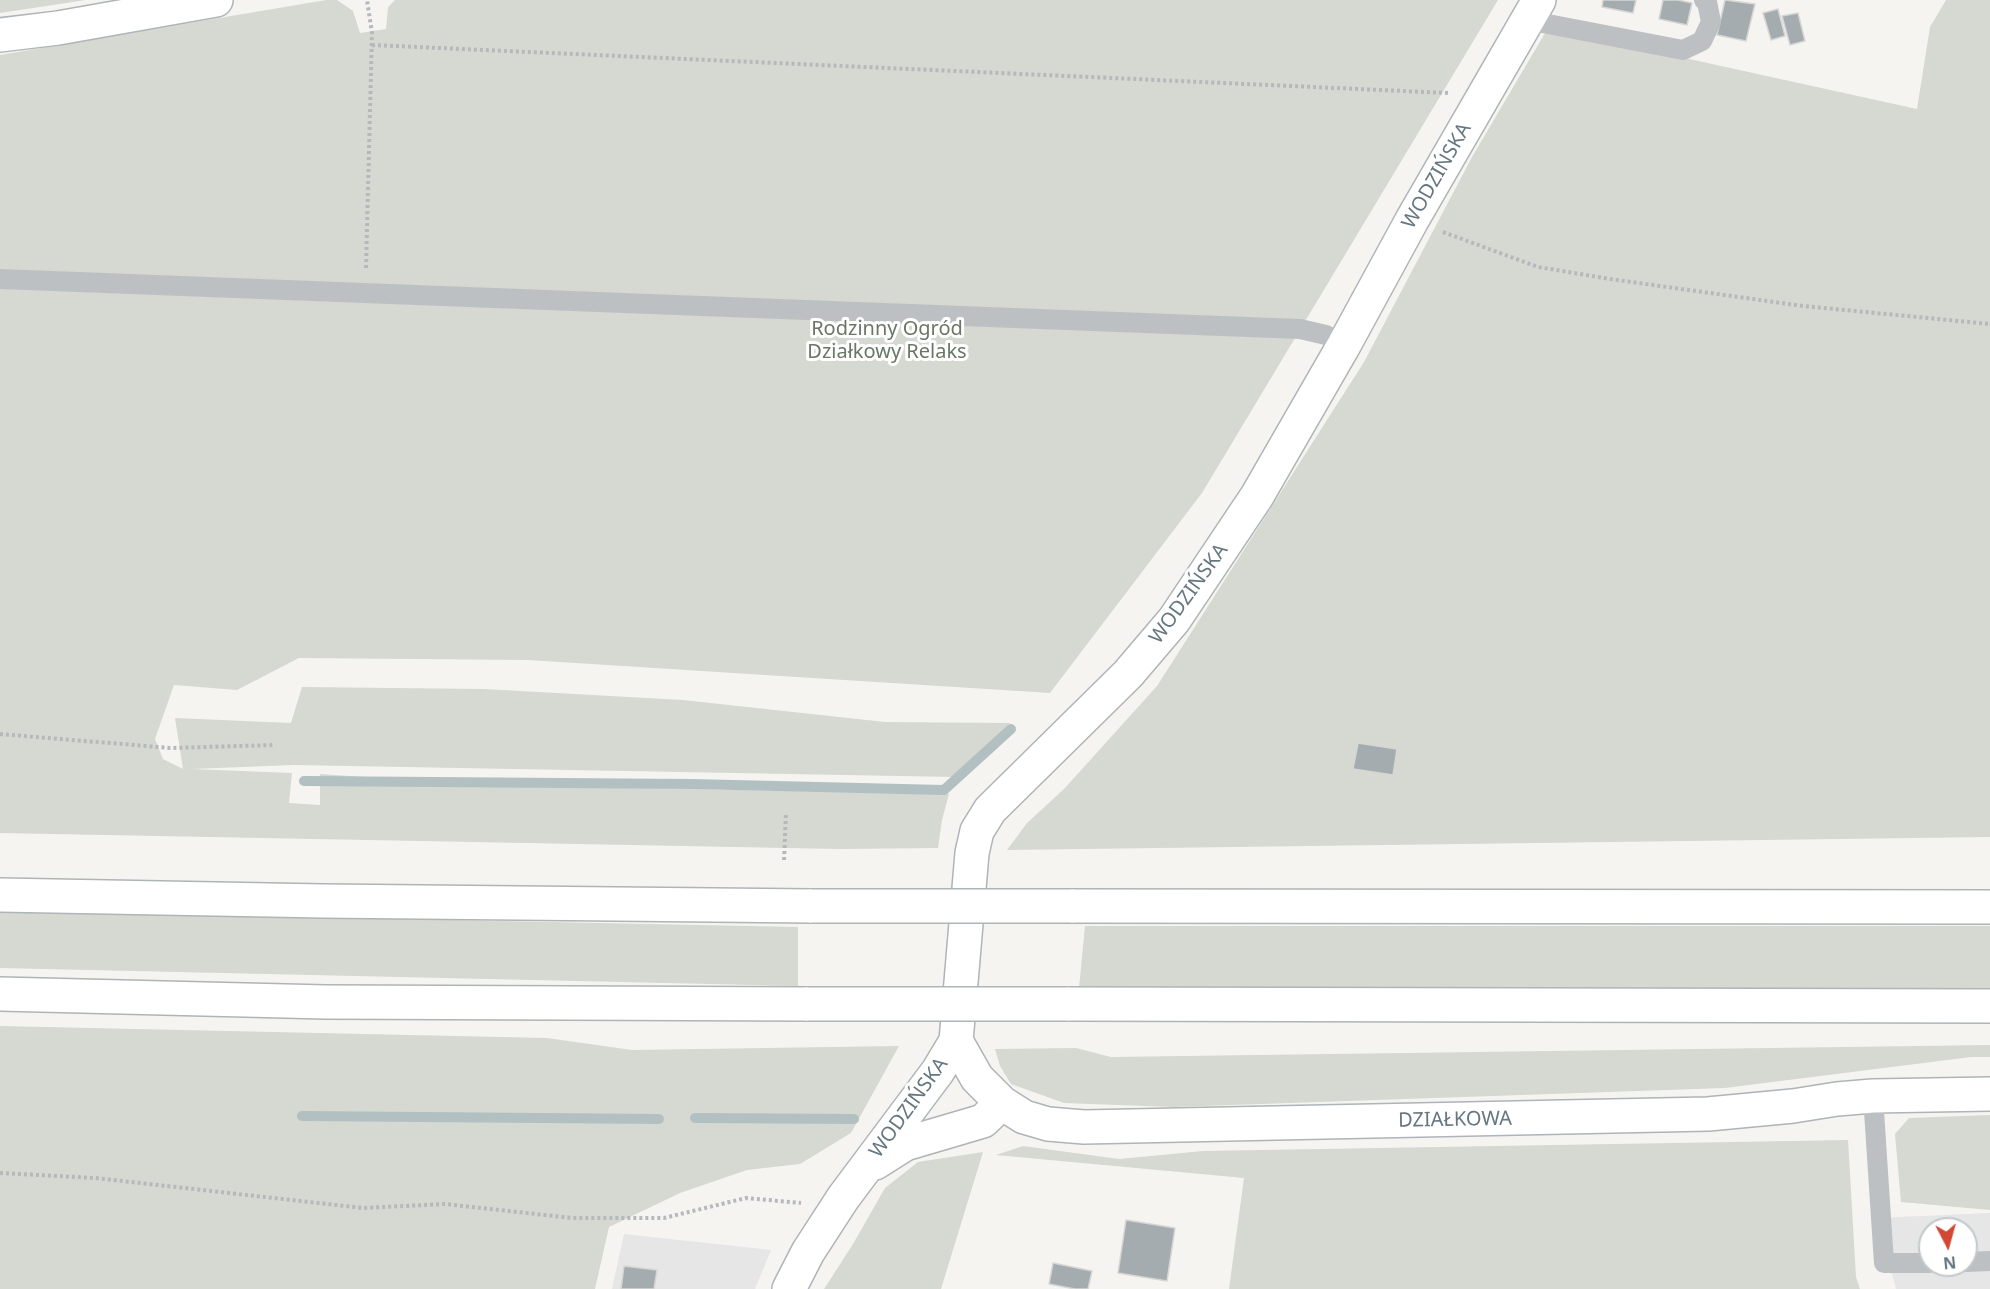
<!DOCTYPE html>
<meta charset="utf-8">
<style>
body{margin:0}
#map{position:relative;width:1990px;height:1289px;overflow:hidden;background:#f5f4f1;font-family:"Noto Sans",sans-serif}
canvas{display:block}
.north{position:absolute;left:1918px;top:1217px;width:60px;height:60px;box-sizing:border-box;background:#fff;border:2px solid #c2c9cc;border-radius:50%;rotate:174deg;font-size:16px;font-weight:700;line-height:24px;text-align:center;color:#667780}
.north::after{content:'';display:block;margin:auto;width:21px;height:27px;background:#d24834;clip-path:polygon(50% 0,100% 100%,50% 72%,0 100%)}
</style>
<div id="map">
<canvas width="1990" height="1289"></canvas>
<div class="north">N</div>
</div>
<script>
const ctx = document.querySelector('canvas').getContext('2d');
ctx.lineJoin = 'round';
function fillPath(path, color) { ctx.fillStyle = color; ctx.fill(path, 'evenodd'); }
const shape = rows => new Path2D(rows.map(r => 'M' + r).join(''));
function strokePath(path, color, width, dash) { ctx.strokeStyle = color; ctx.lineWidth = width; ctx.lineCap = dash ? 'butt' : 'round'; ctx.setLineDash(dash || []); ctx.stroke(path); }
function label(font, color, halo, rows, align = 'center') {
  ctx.font = font + ' "Noto Sans",sans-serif'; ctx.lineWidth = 6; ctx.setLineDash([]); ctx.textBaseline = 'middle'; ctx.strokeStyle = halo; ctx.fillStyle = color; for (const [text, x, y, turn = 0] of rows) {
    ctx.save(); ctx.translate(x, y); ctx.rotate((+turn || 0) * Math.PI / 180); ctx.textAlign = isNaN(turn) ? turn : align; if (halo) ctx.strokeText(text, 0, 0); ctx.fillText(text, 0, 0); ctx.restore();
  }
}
fillPath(shape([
 [1990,1213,1990,1289,1896,1289,1877,1218],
 [1930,1229,1966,1229,1966,1265,1930,1265],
 [624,1234,771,1250,755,1289,612,1289]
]), '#e5e6e5');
fillPath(shape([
 [0,0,86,0,0,13],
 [326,0,337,0,353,11,360,33,386,29,388,7,395,0,1498,0,1202,493,1050,693,528,660,299,658,237,690,174,685,155,739,163,759,183,769,175,718,291,723,302,687,484,689,683,700,885,722,1010,723,955,777,294,765,192,769,292,773,289,803,320,805,320,774,484,785,949,794,942,820,938,848,840,849,0,833,0,55],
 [1946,0,1990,0,1990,837,1007,850,1027,823,1064,789,1157,686,1364,362,1472,157,1548,28,1917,109,1930,27],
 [0,911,798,927,798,986,0,968],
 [1085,926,1990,926,1990,990,1079,988],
 [0,1026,547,1038,632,1050,899,1046,851,1133,800,1164,747,1170,680,1193,609,1227,595,1289,0,1289],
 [1990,1045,1990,1057,1971,1057,1725,1088,1173,1107,1064,1103,1011,1084,1000,1066,995,1049,1076,1048,1111,1057],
 [1990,1115,1990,1210,1901,1202,1895,1134,1909,1118],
 [1848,1140,1856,1277,1860,1289,1229,1289,1244,1178,996,1155,1023,1146,1119,1159,1203,1151],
 [983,1152,941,1289,824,1289,853,1244,885,1188,918,1162]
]), '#d5d9d1');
strokePath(shape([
 [304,781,692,784,944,790,1011,729],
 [302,1116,659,1119],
 [695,1118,854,1119]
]), '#b2c0c2', 10);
const building = shape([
 [1603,0,1636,0,1633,13,1602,7,1603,0],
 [1663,0,1678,0,1692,3,1687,25,1659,19,1663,0],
 [1725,0,1755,4,1746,41,1717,35,1725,0],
 [1778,9,1785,36,1771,40,1763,13,1778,9],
 [1798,13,1805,41,1790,45,1782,16,1798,13],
 [1358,743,1397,749,1393,775,1353,769,1358,743],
 [1126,1220,1175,1228,1167,1281,1118,1273,1126,1220],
 [1053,1263,1092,1271,1088,1289,1075,1289,1049,1284,1053,1263],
 [624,1266,657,1270,654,1289,621,1289,624,1266]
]);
fillPath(building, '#a4acb0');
strokePath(building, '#d6d6d4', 1.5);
const secondary = shape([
 [0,35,58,28,216,0],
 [956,1041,977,1078,1002,1103,1024,1117,1048,1124,1084,1127,1708,1114,1793,1106,1837,1099,1873,1096,1990,1094],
 [875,1163,905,1144,983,1121,1002,1103],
 [789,1289,808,1252,843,1198,938,1071,956,1041,972,853,977,831,990,810,1128,674,1174,620,1257,496,1344,345,1412,220,1539,0]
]);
const highway = shape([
 [0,895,323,901,812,906],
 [1071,906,1990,907],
 [0,994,326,1002,808,1004],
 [1067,1004,1990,1006]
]);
strokePath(secondary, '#aeb4b8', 36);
strokePath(highway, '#afb4b6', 36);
strokePath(shape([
 [372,45,1448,93],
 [1443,232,1538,267,1610,279,1803,306,1990,324],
 [366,268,372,33,367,0],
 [0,734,170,748,275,745],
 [784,860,786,813],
 [0,1173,95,1178,363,1208,445,1204,572,1218,664,1218,746,1198,801,1203]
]), '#b6b9bb', 4, [3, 3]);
strokePath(shape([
 [1527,20,1683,50,1702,41,1711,22,1707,2,1704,0],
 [0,279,1300,329,1326,335,1344,345],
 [1873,1096,1884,1263,1930,1263],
 [1966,1262,1990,1261]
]), '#bcc0c3', 20);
strokePath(secondary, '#fff', 33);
strokePath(highway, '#fff', 33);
const highwayBridge = shape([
 [812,906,1071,906],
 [808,1004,1067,1004]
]);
strokePath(highwayBridge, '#afb4b6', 36, []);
strokePath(highwayBridge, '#fff', 33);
label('20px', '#667780', '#fff', [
 ["WODZIŃSKA",1437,176,-60],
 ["WODZIŃSKA",1189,594,-54],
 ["WODZIŃSKA",909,1108,-54],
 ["DZIAŁKOWA",1455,1120,-1]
]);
label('20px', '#6a7765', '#fff', [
 ["Rodzinny Ogród",887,329],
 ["Działkowy Relaks",887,352]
]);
</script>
